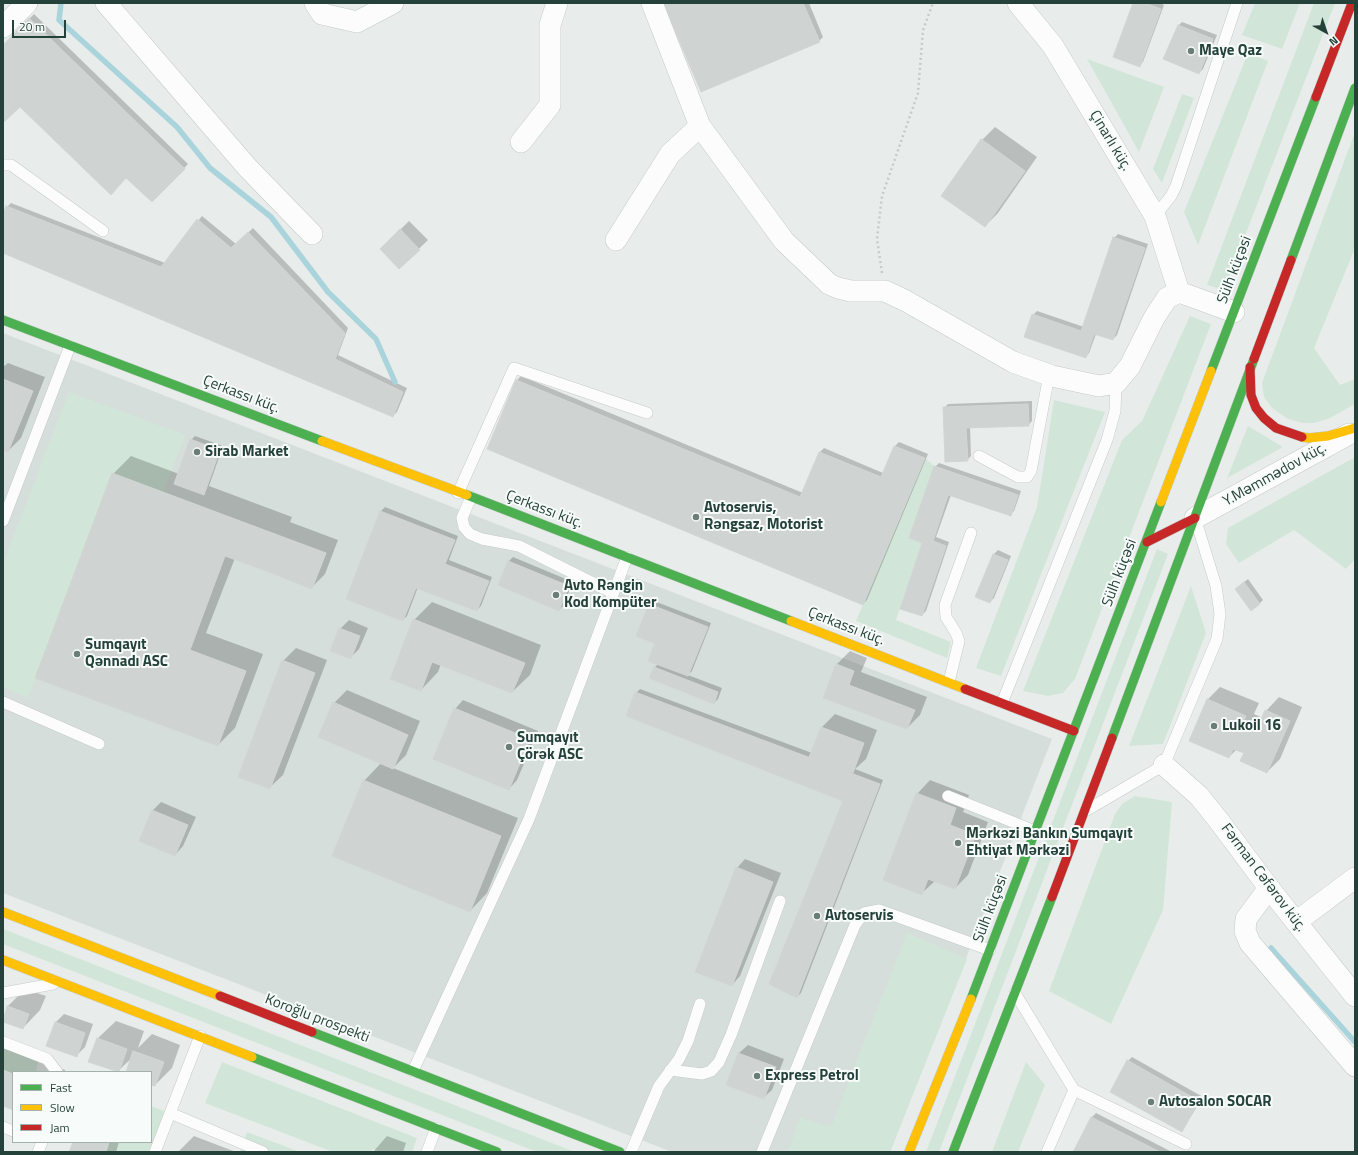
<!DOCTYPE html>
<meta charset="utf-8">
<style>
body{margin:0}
#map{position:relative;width:1358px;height:1155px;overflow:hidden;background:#e8edeb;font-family:"Titillium Web",sans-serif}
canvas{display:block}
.frame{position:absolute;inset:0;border:4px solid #24423a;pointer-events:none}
.legend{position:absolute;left:12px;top:1071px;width:140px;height:72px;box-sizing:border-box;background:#f7fbf9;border:1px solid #a3b1ad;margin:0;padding:5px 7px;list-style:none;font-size:12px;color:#24423a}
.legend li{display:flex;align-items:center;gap:8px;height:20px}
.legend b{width:20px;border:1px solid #a3b1ad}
.north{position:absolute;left:1306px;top:12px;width:40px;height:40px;-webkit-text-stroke:3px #f7fbf9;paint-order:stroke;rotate:140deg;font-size:11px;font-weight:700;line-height:16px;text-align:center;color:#24423a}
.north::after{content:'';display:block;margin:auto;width:14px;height:18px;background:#24423a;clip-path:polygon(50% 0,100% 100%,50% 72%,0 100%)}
.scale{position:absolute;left:12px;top:20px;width:54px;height:18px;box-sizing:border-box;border:2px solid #24423a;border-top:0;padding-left:5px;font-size:12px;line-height:14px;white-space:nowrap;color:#24423a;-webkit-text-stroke:3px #f7fbf9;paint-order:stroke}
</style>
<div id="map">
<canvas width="1358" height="1155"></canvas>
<div class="frame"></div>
<ul class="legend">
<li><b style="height:5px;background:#4caf50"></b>Fast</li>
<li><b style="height:5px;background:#ffc107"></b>Slow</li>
<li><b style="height:5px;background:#c62828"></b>Jam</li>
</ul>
<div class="north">N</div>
<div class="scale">20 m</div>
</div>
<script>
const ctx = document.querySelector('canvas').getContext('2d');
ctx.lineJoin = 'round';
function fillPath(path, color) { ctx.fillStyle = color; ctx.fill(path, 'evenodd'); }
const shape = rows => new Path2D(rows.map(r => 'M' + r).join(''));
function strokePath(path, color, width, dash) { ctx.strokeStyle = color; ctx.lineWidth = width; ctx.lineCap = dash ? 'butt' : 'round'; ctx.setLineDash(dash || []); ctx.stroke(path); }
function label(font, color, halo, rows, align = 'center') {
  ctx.font = font + ' "Titillium Web",sans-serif'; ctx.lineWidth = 4; ctx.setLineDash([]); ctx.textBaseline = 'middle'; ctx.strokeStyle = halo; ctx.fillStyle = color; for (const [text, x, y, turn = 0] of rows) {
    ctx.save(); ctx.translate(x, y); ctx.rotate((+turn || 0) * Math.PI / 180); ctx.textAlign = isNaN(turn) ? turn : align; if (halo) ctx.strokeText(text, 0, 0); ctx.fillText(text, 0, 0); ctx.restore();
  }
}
fillPath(shape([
 [3,333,1052,739,890,1152,672,1152,3,893]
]), '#d6dedb');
fillPath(shape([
 [1255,3,1300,3,1282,49,1242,35],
 [1314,3,1335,3,1224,290,1207,285],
 [1248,53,1268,61,1198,245,1184,212],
 [1087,59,1164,87,1139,152],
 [1182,94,1194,98,1162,183,1153,169],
 [1355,132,1355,248,1314,348,1340,385,1355,379,1355,404,1330,418,1314,423,1303,423,1288,419,1272,408,1264,397,1262,383],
 [1190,316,1211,324,1075,679,1063,693,1048,696,1023,691,1122,440,1142,421],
 [69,392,185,435,163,492,112,473,28,698,3,687,3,564],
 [1054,400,1105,412,1001,676,976,668,1037,507],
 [1248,426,1283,447,1227,478],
 [1355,457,1355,559,1346,569,1294,530,1239,563,1226,544,1228,528],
 [925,458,934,466,909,538,922,543,896,620,951,642,947,658,856,621],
 [1157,549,1168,554,939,1152,926,1152],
 [1191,586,1206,633,1163,744,1129,746],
 [1135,796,1172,802,1163,910,1111,1024,1049,991,1115,814,1122,804],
 [3,929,575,1152,537,1152,3,944],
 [907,933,967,959,890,1152,788,1152,800,1118,831,1127],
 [3,1042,39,1056,36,1072,13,1072,13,1074,3,1070],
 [222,1062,417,1138,412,1152,382,1152,373,1149,371,1152,333,1152,205,1103],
 [1026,1062,1045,1085,1018,1152,992,1152],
 [151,1106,170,1113,155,1152,106,1152,109,1142,151,1142],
 [247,1132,300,1152,240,1152]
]), '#d1e6d8');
fillPath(shape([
 [664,3,809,3,823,37,819,41],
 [1134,3,1160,3,1164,5,1143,62,1139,66],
 [34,14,188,164,152,201,126,177,20,106,3,122,3,46],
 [1182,22,1217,35,1203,69,1199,73,1178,26],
 [995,127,1037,157,998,213,985,226,982,140],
 [11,203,165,263,202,216,236,244,253,228,348,328,338,355,407,388,397,412,393,416,3,252,3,217,7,207],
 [409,221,428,240,399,268,381,249],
 [1118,234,1148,244,1117,335,1113,339,1096,334,1089,353,1085,357,1033,315,1037,311,1084,327,1114,238],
 [8,363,45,377,21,438,8,451,3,449,3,367],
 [521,376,803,493,820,452,824,448,883,473,895,446,899,442,928,454,867,600,863,604,488,449,517,380],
 [1032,401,1032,421,1028,425,970,427,971,456,967,460,944,408,948,404],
 [195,436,223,446,209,486,292,517,290,522,338,540,325,574,311,588,235,558,206,633,263,654,235,728,218,745,113,474,131,456,179,474,191,440],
 [939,463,1021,491,1014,511,1010,515,951,495,936,537,949,542,926,611,922,615,923,542,935,467],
 [385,507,458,536,449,560,492,577,481,606,477,610,418,587,407,616,403,620,381,511],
 [998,550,1011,556,994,598,990,602,976,596,994,554],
 [513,557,573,582,563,606,559,610,499,585,509,561],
 [1248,579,1263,600,1259,604,1236,589],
 [654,601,711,623,692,671,688,675,722,688,718,699,714,703,655,667,658,664,650,605],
 [432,602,541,645,530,675,512,692,441,664,438,672,421,690,414,620],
 [349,620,368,628,359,649,350,658,340,629],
 [296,648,327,660,283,775,269,788,283,661],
 [850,651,867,658,861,672,927,697,920,715,907,728,824,697,837,664],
 [1220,687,1259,703,1254,714,1263,718,1266,711,1279,697,1302,707,1280,759,1267,772,1245,752,1237,749,1229,757,1207,700],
 [640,689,812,753,822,727,835,714,877,730,866,759,855,769,883,780,801,993,797,997,844,801,636,693],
 [347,690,420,721,406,755,393,768,518,818,487,893,470,911,364,781,381,763,334,703],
 [463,700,538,731,517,780,509,789,455,709],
 [930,780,969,795,963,812,988,822,968,875,955,888,935,881,922,893,917,794],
 [161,802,196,817,183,846,175,855,152,811],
 [745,859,781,873,740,976,732,985,737,868],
 [25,989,46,996,40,1010,23,1028,3,1020,3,1019,8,1006],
 [64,1014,93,1024,85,1047,76,1056,56,1022],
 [116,1021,144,1031,138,1048,152,1034,180,1045,172,1068,155,1085,151,1084,151,1072,127,1072,132,1058,118,1071,90,1061,98,1038],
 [748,1045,784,1059,772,1090,763,1098,727,1084,739,1053],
 [3,1046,65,1070,65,1072,13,1072,13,1109,3,1105],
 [1132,1057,1203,1097,1182,1131,1128,1061],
 [1096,1113,1172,1152,1074,1152,1092,1117],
 [194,1136,236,1152,178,1152],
 [387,1136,406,1143,403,1152,373,1152],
 [74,1142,119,1142,116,1152,70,1152]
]), '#0003');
strokePath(shape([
 [61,3,59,20,177,127,210,168,271,217,328,292,376,339,395,382],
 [1271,948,1355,1042]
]), '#a9d4db', 5.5);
const building = shape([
 [663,3,803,3,820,42,701,92,663,3],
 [1133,3,1145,3,1161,9,1140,67,1113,57,1133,3],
 [29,18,185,169,152,202,126,178,111,195,20,107,3,123,3,45,29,18],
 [1178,25,1213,39,1199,74,1163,59,1178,25],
 [981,139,1025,171,985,227,941,196,981,139],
 [6,206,161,267,197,219,231,248,248,232,345,333,335,359,403,392,393,417,3,253,3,214,6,206],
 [400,229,420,250,399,269,380,249,400,229],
 [1113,237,1145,248,1113,340,1094,334,1086,358,1024,337,1032,314,1081,331,1113,237],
 [3,379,33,391,8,452,3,450,3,379],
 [516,380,800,497,819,452,881,477,894,446,925,458,863,605,487,449,516,380],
 [1028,404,1029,426,966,428,968,461,945,462,943,407,1028,404],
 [190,439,220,450,204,495,174,484,190,439],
 [934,466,1018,495,1011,516,948,495,933,541,946,546,922,616,900,609,922,543,909,538,934,466],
 [112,473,275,534,261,569,225,556,190,650,246,671,218,746,35,678,112,473],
 [380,511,455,540,445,564,489,581,477,611,416,588,403,621,346,599,380,511],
 [275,534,326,553,312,589,261,569,275,534],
 [993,554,1008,560,990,603,975,597,993,554],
 [508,561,569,586,559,611,498,585,508,561],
 [1244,582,1260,604,1251,611,1235,589,1244,582],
 [649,604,708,627,695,659,636,636,649,604],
 [413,619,525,663,512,693,432,662,421,691,390,679,413,619],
 [339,628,360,636,351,659,330,651,339,628],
 [655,643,695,659,688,676,648,661,655,643],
 [282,660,315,673,270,789,238,777,282,660],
 [836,664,854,671,849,685,915,710,907,729,823,698,836,664],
 [654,667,718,692,714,704,649,678,654,667],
 [635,692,880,784,797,998,769,984,843,801,626,716,635,692],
 [1207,699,1246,716,1241,727,1255,733,1265,710,1290,721,1267,773,1240,761,1244,753,1233,749,1229,758,1189,741,1207,699],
 [333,702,408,735,393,769,318,737,333,702],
 [454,708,530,739,509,790,433,759,454,708],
 [821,727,864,743,853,773,809,757,821,727],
 [363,780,501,836,470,912,332,856,363,780],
 [916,793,956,808,950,825,976,835,955,889,928,879,922,895,883,880,916,793],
 [152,810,188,825,175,856,139,841,152,810],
 [736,867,773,882,732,986,695,972,736,867],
 [7,1006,29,1014,23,1029,3,1022,7,1006],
 [55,1022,85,1033,77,1057,46,1046,55,1022],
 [97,1038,127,1049,119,1072,88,1062,97,1038],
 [133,1051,164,1062,155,1086,151,1085,151,1072,126,1072,133,1051],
 [738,1053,776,1067,764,1099,726,1085,738,1053],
 [1127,1060,1199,1101,1182,1132,1110,1092,1127,1060],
 [3,1070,13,1074,13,1110,3,1106,3,1070],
 [1091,1117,1160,1152,1073,1152,1091,1117],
 [73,1142,109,1142,106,1152,69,1152,73,1142]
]);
fillPath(building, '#cfd4d2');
strokePath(building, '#d1d6d4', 1);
const lane = shape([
 [3,165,11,165,103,231],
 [1155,216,1171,196,1176,186,1237,3],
 [979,456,1018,477,1027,477,1031,471,1049,375],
 [458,493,514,368,647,413],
 [471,497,462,518,464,527,470,534,482,539,519,546,613,593],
 [3,521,70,346],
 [949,682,959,641,956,633,946,617,945,605,971,533],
 [3,702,99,744],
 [1002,703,1107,440,1115,411,1116,383],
 [948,796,1035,831],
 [1087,810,1164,765,1217,639,1220,614,1216,586,1196,521],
 [3,993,53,984],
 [1015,993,1074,1090,1047,1152],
 [3,1042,47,1059,57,1072],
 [670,1070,702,1074,711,1071,719,1062,731,1035,780,901],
 [413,1071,529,819,627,557],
 [1074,1090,1186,1144],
 [170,1113,263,1152],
 [3,1127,13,1131],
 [38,1152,42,1142],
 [155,1152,200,1036],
 [427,1152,436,1128],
 [631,1152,659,1086,679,1059,688,1041,700,1004],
 [762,1152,855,925,864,913,879,910,990,950]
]);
const street = shape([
 [106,3,247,167,312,234],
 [315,3,322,14,357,22,393,3],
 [1018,3,1053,46,1155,216,1179,292],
 [3,27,27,3],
 [700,126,784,241,829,284,838,288,851,291,885,291,906,301,1013,362,1052,376,1099,386,1116,383,1130,366,1154,318,1167,298,1179,292,1234,312],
 [521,142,550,105,550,25,557,3],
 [616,240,670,154,700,126,652,3],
 [1195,518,1349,434],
 [1164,765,1199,796,1219,821,1269,888,1355,996],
 [1269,888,1246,919,1245,931,1250,943,1355,1066],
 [1296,922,1355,878]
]);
const fast = shape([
 [1291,260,1355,88],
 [3,320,322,441],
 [1211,371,1316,97],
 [467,495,791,621],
 [1112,738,1254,359],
 [971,999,1161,502],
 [312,1032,620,1152],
 [252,1057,497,1152],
 [953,1152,1052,897]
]);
const slow = shape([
 [1302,437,1309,438,1328,436,1355,428],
 [322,441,467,495],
 [1161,502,1211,371],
 [791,621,965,689],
 [3,912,220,996],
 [3,960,252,1057],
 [909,1152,971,999]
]);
const jam = shape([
 [1316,97,1352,3],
 [1254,359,1291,260],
 [1250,367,1251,395,1256,408,1264,418,1276,428,1302,437],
 [1147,542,1195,518],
 [965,689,1074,731],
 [1052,897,1112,738],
 [220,996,312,1032]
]);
strokePath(lane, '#c5cac8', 12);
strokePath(street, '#c5cac8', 22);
strokePath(fast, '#c3cbc8', 10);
strokePath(slow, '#c3cbc8', 10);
strokePath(jam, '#c3cbc8', 10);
strokePath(shape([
 [882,273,877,239,882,196,918,93,923,30,933,3]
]), '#c3ccca', 2.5, [2, 3]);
strokePath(lane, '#fcfcfc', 11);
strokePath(street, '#fcfcfc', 21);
strokePath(fast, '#4caf50', 9);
strokePath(slow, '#ffc107', 9);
strokePath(jam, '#c62828', 9);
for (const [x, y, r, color] of [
 [1191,51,4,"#697e78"],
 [197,452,4,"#697e78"],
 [696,517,4,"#697e78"],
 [556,595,4,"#697e78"],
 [77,654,4,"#697e78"],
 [1214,726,4,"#697e78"],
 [509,747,4,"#697e78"],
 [958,843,4,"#697e78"],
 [817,916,4,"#697e78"],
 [757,1076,4,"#697e78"],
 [1151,1102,4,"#697e78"]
]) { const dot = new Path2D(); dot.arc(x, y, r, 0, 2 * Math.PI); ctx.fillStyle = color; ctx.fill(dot); strokePath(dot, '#f7fbf9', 1.5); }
label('bold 15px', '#24423a', '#f7fbf9', [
 ["Maye Qaz",1199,51],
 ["Sirab Market",205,452],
 ["Avtoservis,",704,508],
 ["Rəngsaz, Motorist",704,525],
 ["Avto Rəngin",564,586],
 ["Kod Kompüter",564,603],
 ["Sumqayıt",85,645],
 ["Qənnadı ASC",85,662],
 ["Lukoil 16",1222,726],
 ["Sumqayıt",517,738],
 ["Çörək ASC",517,755],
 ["Mərkəzi Bankın Sumqayıt",966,834],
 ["Ehtiyat Mərkəzi",966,851],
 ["Avtoservis",825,916],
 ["Express Petrol",765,1076],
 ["Avtosalon SOCAR",1159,1102]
], 'left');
label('15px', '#24423a', '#f7fbf9', [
 ["Çinarlı küç.",1110,141,59],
 ["Sülh küçəsi",1235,270,-69],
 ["Çerkassı küç.",241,395,21],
 ["Y.Məmmədov küç.",1275,475,-29],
 ["Çerkassı küç.",544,510,21],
 ["Sülh küçəsi",1120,573,-69],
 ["Çerkassı küç.",846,627,21],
 ["Fərman Cəfərov küç.",1263,878,53],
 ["Sülh küçəsi",991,909,-69],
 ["Koroğlu prospekti",317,1019,21]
]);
</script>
